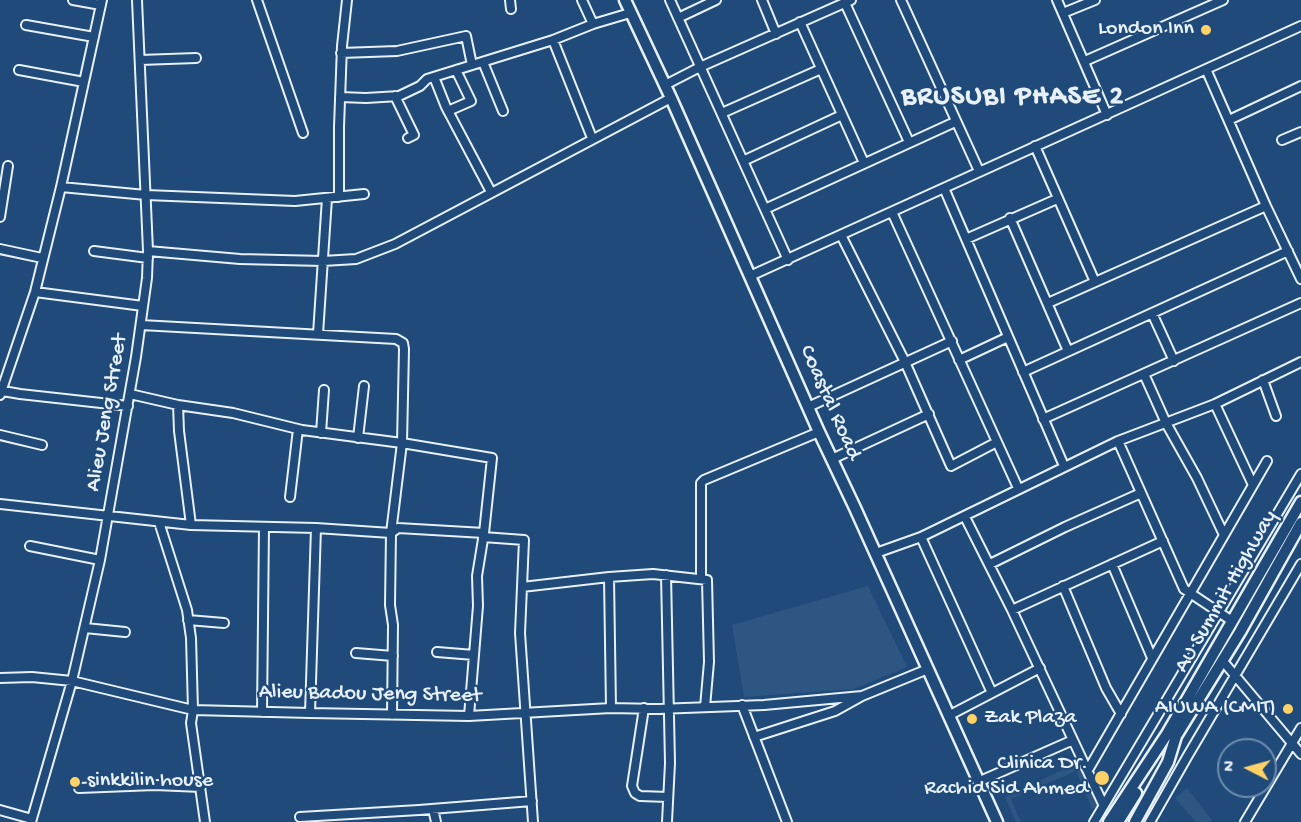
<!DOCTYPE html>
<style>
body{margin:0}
#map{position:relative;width:1301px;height:822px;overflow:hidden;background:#1f4a7a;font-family:"Gochi Hand",sans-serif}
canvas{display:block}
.north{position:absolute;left:1217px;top:738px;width:60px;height:60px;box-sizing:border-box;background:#1f4a7a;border:2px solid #6f8dac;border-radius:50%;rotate:276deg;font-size:16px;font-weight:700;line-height:24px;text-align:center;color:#e8f1f8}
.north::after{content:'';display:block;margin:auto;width:21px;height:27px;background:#ffd166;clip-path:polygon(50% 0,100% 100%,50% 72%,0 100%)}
</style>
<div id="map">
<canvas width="1301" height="822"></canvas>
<div class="north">N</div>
</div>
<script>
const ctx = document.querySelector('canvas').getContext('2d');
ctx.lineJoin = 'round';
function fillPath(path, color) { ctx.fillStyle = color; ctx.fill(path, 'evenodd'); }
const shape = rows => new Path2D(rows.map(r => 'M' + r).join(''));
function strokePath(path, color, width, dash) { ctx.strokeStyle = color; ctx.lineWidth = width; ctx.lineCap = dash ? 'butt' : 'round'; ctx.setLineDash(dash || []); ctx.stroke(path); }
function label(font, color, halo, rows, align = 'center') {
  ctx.font = font + ' "Gochi Hand",sans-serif'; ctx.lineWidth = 4.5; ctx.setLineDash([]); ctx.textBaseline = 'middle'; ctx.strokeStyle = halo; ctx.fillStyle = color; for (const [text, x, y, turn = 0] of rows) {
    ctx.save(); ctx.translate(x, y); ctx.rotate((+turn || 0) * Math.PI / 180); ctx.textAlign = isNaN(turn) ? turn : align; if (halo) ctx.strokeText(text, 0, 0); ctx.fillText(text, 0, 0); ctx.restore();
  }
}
fillPath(shape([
 [868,586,907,667,854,689,744,697,732,625],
 [1079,762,1099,806,1092,809,1076,771,1011,799,1021,822,1016,822,1005,797],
 [1187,788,1212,820,1210,822,1196,822,1175,798]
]), '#2e5683');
const minor = shape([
 [73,0,101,5],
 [257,0,303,133],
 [510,0,511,9],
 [582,0,593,24],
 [670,0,788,260],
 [762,0,776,34],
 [901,0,979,171],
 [1057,0,1107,115],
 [845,3,909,142],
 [1063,13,1095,0],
 [678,18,716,0],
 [800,22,864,163],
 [26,25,94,37],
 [553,40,592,138],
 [341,53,397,51,466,36,472,65],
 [140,60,196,58],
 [1085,61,1223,0],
 [483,62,503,111],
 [1206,69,1266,206,1301,279],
 [19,70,84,82],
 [434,77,446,107,491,192],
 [665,85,700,67,851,0],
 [395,96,414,135,408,138],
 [340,97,366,98,399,96,420,86,427,79,553,40,593,24,630,13],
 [448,111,471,101,456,70],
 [722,113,821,69],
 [1229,120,1301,86],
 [1282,140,1301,132],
 [1035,146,1095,282],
 [743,161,842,115],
 [61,187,146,195,295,201,364,194],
 [944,188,1064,466],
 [339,197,339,127,342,46,347,0],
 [765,209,955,122],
 [892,212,1018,488],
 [0,217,8,166],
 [1010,218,1068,351],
 [841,235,905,362,951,466,997,442],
 [966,239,1057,199],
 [0,249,42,258],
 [94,251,148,258],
 [148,251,240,259,323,261,356,259,395,244,671,98],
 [750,276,1301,26],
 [35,292,143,306],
 [1048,303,1266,206],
 [1152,313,1174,361],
 [141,325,396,339,403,343,404,349,402,443,492,458,484,533],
 [318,334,327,198],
 [959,360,1008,337],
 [1023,372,1288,251],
 [1144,374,1166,423,1197,478,1224,535],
 [1263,380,1276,416],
 [3,391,20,394,128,406],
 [130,394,178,405,233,413,302,430,402,443,391,533,390,605,393,625,392,715],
 [0,395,35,292,61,187,102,0],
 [1215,404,1253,485],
 [178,405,179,431,191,525],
 [808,407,952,341],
 [1043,419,1301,303],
 [321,433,324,390],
 [0,435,42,445],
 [358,438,364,386],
 [1118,441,1184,589,1232,621],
 [832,459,929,414],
 [290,497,298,429],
 [0,504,191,525,316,528,391,533,398,528,484,533,477,576,478,606,469,716],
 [965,517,1012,610,1103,804],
 [159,522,187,610,191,638,193,710,191,723,205,822],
 [483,537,524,540,520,633,533,822],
 [921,537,992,693],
 [30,546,100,560],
 [876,553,921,537,1118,441,1215,404,1301,362],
 [990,564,1065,527,1141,493],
 [1112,564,1152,658],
 [666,575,670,763,667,822],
 [609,577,611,708],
 [701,579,701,483,704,480,819,432],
 [1063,586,1106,688,1121,714],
 [522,587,609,577,653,574,707,580,709,662,705,707],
 [1012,610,1163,541],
 [188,620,224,623],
 [85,628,125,632],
 [437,652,474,655],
 [356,653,393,656],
 [1222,660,1301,754],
 [0,678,32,677,72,681,193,710,310,713,469,716,611,708,658,709,764,705,862,696],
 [742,705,787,822],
 [644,708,632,786,635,793,640,796,668,797],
 [262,712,264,527],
 [310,713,316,528],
 [948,716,1040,668],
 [754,737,835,711,862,696,928,669],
 [1088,770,1267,461],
 [978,782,1073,740],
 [79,788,155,785,201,787],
 [433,809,436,822],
 [0,810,32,819],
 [300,817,419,810,532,801],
 [31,822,72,681,100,560,136,357,147,278,148,251,137,0],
 [1094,822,1301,474],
 [1150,822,1187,757,1301,564],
 [1245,822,1301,728]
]);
const major = shape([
 [625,0,671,98,819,432,855,508,997,822],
 [1109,822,1167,734,1301,502],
 [1118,822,1136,793],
 [1135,822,1168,762,1176,736,1240,632,1301,523]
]);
strokePath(minor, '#e8f1f8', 12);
strokePath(major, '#e8f1f8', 15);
strokePath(minor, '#1f4a7a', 8);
strokePath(major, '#1f4a7a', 10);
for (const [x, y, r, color] of [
 [1206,30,6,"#ffd166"],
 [1288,709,6,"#ffd166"],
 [972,719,6,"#ffd166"],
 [1102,778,8,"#ffd166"],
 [75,782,6,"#ffd166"]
]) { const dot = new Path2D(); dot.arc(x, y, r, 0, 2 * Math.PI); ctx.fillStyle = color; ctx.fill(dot); strokePath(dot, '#1f4a7a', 2); }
label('22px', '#e8f1f8', '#1f4a7a', [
 ["London Inn",1194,30],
 ["AIUWA (CMIT)",1276,709],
 ["Zak Plaza",984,719,"left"],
 ["Clinica Dr.",1088,765],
 ["Rachid Sid Ahmed",1088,790],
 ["sinkkilin house",87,782,"left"]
], 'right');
label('22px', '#e8f1f8', '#1f4a7a', [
 ["Coastal Road",829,403,66],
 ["Alieu Jeng Street",108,413,-80],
 ["AU Summit Highway",1227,592,-60],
 ["Alieu Badou Jeng Street",370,695,1]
]);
ctx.letterSpacing = '1.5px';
label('bold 28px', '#e8f1f8', '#1f4a7a', [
 ["BRUSUBI PHASE 2",1013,99]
]);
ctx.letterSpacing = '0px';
</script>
